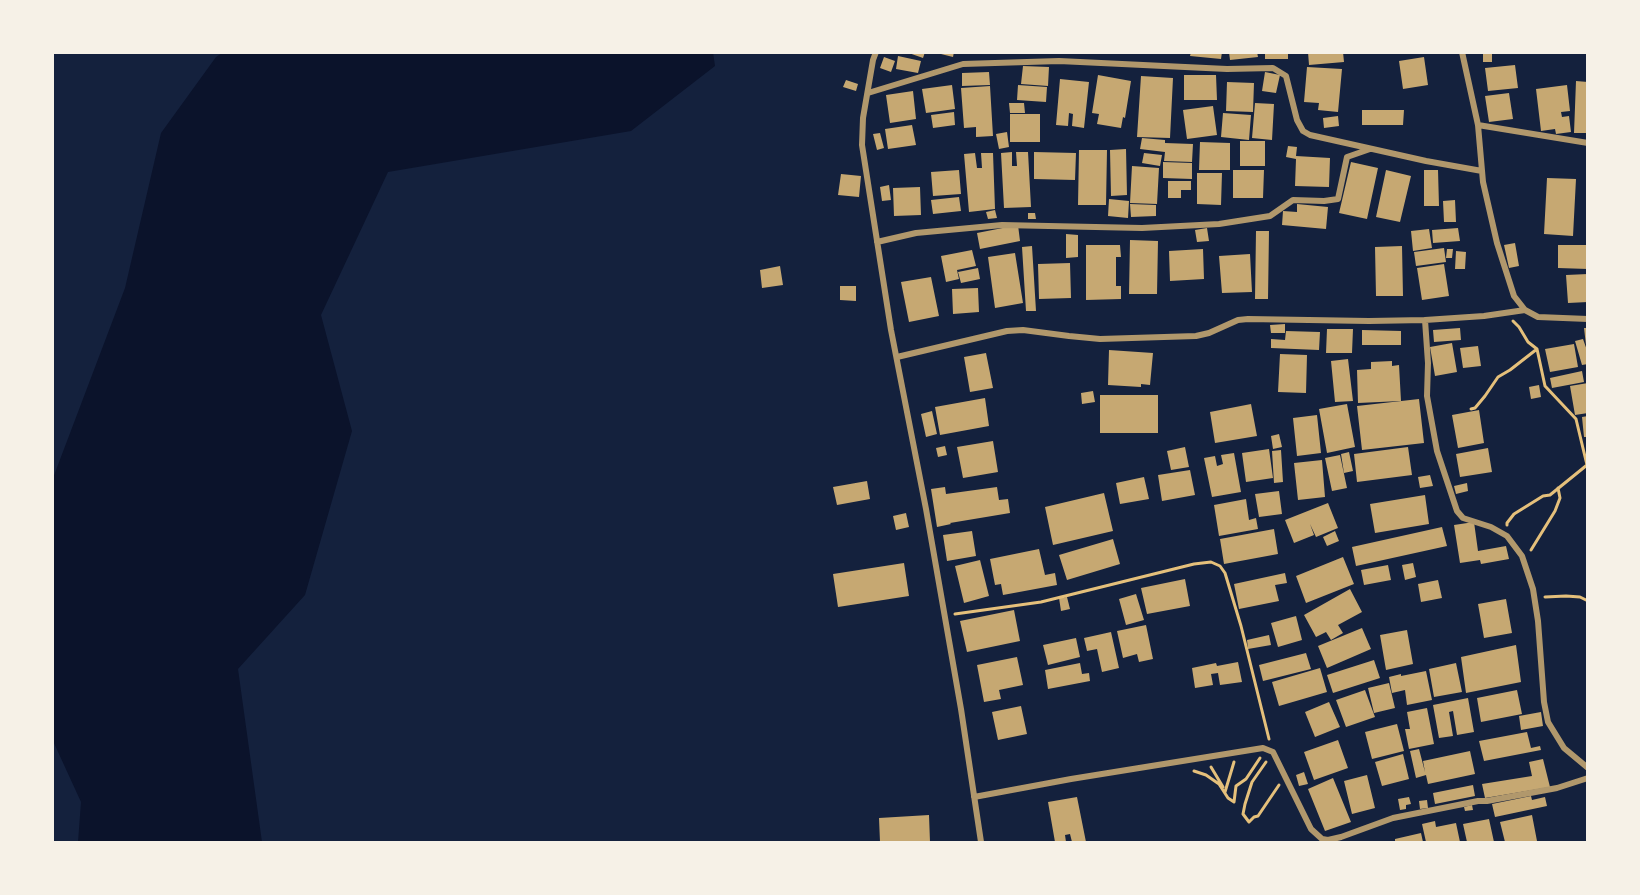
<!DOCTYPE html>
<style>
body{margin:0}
#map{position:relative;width:1640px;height:895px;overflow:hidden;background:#14213d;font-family:"Space Grotesk",sans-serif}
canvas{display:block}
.frame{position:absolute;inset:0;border:54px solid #f6f1e7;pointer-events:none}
</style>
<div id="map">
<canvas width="1640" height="895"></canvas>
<div class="frame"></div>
</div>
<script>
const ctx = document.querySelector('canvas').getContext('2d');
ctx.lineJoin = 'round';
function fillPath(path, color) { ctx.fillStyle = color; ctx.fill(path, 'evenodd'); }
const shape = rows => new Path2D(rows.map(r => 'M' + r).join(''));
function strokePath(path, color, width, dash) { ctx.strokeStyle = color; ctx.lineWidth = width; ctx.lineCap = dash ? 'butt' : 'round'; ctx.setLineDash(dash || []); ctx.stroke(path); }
fillPath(shape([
 [222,53,713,52,715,66,631,131,388,172,321,315,352,431,305,595,238,669,262,842,78,842,81,802,53,741,53,478,125,288,161,133,216,57]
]), '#0b132b');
fillPath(shape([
 [906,52,925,52,923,58],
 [933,52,954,52,953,57],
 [1191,52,1222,52,1221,59,1190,56],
 [1229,52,1257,52,1258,57,1230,60],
 [1265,52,1288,52,1288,59,1265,59],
 [1308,52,1343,52,1344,62,1309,65],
 [1483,52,1492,52,1492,62,1483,62],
 [898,56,921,61,918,73,896,69],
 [884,57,895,61,891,72,880,68],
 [1424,57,1428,85,1403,89,1399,61],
 [1515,65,1518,88,1488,91,1485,68],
 [1023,66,1049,67,1048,86,1021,84],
 [1307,67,1342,69,1338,112,1318,110,1319,103,1304,102],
 [989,72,990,85,962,86,962,73],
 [1265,72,1280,75,1276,93,1262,91],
 [1098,75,1131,81,1125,118,1123,117,1121,128,1097,124,1099,114,1092,113],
 [1184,75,1216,75,1217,100,1184,100],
 [1141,76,1173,78,1170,138,1137,137],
 [1060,79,1089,82,1084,128,1072,126,1073,114,1069,113,1068,126,1056,125],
 [846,80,858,84,856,91,843,87],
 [1576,81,1588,82,1588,133,1574,133],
 [1227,82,1254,83,1253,112,1226,111],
 [952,85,955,109,926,113,922,89],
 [1018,85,1047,87,1046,102,1017,100],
 [1567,85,1570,111,1561,112,1562,117,1569,116,1571,132,1556,134,1555,129,1541,131,1536,89],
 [990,86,993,136,976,137,976,127,964,128,961,88],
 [913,91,916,119,890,123,886,95],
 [1509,93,1513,119,1489,122,1485,96],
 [1009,103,1024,103,1025,113,1010,113],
 [1255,103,1274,104,1272,140,1252,138],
 [1213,106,1217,135,1187,139,1183,110],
 [1362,110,1404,110,1403,125,1362,125],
 [954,112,955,125,933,128,931,115],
 [1223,113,1251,115,1249,140,1221,137],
 [1010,114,1040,114,1040,142,1010,142],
 [1338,116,1339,126,1324,128,1323,118],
 [912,125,916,145,888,149,885,129],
 [1007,132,1009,147,999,149,996,134],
 [880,133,884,148,877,150,873,134],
 [1142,138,1165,140,1165,143,1193,144,1192,162,1164,161,1165,152,1140,149],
 [1240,141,1265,141,1265,166,1240,166],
 [1200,142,1230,143,1230,170,1199,170],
 [1288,146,1297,147,1296,156,1330,158,1329,187,1295,186,1296,159,1286,157],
 [1126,149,1127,195,1111,196,1110,150],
 [1079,150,1107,150,1106,205,1078,205],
 [1012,152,1012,166,1017,166,1016,152,1028,152,1031,207,1004,208,1001,153],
 [1034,152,1076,153,1075,180,1034,179],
 [975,153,977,168,982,168,981,153,993,153,995,209,969,212,964,154],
 [1144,153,1162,155,1160,166,1142,163],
 [1163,162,1192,163,1192,179,1163,178],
 [1351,162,1378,168,1367,219,1339,213],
 [1132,166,1159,168,1157,204,1130,203],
 [959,170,961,194,933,196,931,172],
 [1233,170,1264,170,1263,198,1233,198],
 [1386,170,1411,176,1400,222,1376,217],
 [1424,170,1438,170,1439,206,1424,206],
 [1197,173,1222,173,1221,205,1197,204],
 [841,174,861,176,859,197,838,195],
 [1547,178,1576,179,1573,236,1544,234],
 [1168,181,1191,181,1191,190,1181,190,1181,198,1168,198],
 [889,185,891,200,882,201,880,187],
 [920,187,921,215,894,216,893,188],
 [959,197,961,211,933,214,931,200],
 [1109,199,1129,201,1128,218,1108,216],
 [1455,200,1456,222,1444,222,1443,201],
 [1130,204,1156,205,1156,216,1131,217],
 [1297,204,1328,207,1326,229,1282,225,1283,211,1297,212],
 [995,210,997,218,988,219,986,212],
 [1028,213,1035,213,1036,219,1028,219],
 [1018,225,1020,241,980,249,977,233],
 [1207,228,1209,241,1197,242,1195,230],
 [1458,228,1460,241,1433,243,1432,230],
 [1429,229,1432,248,1413,251,1411,231],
 [1256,231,1269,231,1268,299,1255,299],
 [1066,234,1078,235,1078,257,1066,258],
 [1130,240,1158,241,1157,294,1129,294],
 [1515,243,1519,266,1509,268,1504,245],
 [1086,245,1120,245,1121,257,1116,257,1116,286,1121,286,1121,299,1086,300],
 [1558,245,1588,245,1588,269,1558,268],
 [1032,246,1036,311,1026,311,1022,247],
 [1402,246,1403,296,1376,296,1375,247],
 [1444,248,1446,262,1416,266,1414,252],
 [1203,249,1204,279,1170,281,1169,251],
 [1447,249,1453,249,1452,258,1446,258],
 [972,250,976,266,957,270,959,279,946,282,941,256],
 [1456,251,1466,252,1465,269,1455,269],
 [1015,253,1023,303,995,308,988,257],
 [1250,254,1252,292,1222,293,1219,256],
 [1070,263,1071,298,1039,299,1038,264],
 [1444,264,1449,296,1422,300,1417,268],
 [780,266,783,285,762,288,760,270],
 [978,268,980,279,961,283,958,272],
 [1588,274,1588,302,1568,303,1566,275],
 [931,277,939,316,909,322,901,282],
 [840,286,856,286,856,301,840,300],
 [978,288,979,312,953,314,952,289],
 [1285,324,1285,333,1271,333,1270,325],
 [1460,328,1461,340,1434,342,1433,330],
 [1584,328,1588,328,1588,344,1586,345],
 [1327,329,1353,329,1352,353,1326,353],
 [1362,330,1401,331,1401,345,1362,345],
 [1286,331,1320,332,1319,350,1271,348,1271,339,1285,340],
 [1583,339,1588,353,1588,364,1582,365,1575,341],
 [1452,343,1457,372,1435,376,1430,347],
 [1574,344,1578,367,1550,372,1545,349],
 [1478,346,1481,366,1463,368,1460,348],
 [1109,350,1153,353,1150,385,1141,384,1141,387,1108,385],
 [986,353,993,388,970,392,964,357],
 [1280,354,1307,355,1306,393,1278,392],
 [1348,359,1353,401,1335,402,1331,361],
 [1392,361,1392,366,1399,365,1401,401,1358,403,1357,370,1371,369,1371,362],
 [1582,371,1584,382,1552,388,1550,378],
 [1588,383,1588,413,1575,415,1570,386],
 [1539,385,1541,397,1531,399,1529,387],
 [1093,391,1095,402,1082,404,1081,393],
 [1100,395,1158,395,1158,433,1100,433],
 [985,398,989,426,940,435,935,407],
 [1419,399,1424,443,1362,450,1357,406],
 [1251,404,1257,436,1215,443,1210,412],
 [1347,404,1355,447,1327,453,1319,409],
 [1479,410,1484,443,1458,448,1452,415],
 [932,411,937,434,926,437,921,414],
 [1317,415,1321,453,1297,456,1293,418],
 [1588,416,1588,437,1584,437,1582,417],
 [1279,434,1282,447,1273,449,1271,436],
 [993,441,998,472,963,478,957,447],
 [945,446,947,455,938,457,936,448],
 [1185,447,1189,467,1171,470,1167,451],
 [1408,447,1412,475,1357,482,1354,454],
 [1488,448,1492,472,1460,477,1456,454],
 [1269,449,1273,478,1246,482,1242,453],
 [1281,450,1283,482,1274,483,1272,451],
 [1349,452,1353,471,1344,473,1341,454],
 [1234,453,1241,492,1212,497,1204,458,1215,456,1217,466,1223,464,1221,455],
 [1340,455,1347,488,1332,491,1325,458],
 [1322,460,1325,497,1298,500,1294,463],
 [1190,470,1195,495,1162,501,1158,475],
 [1430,475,1433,486,1420,488,1418,477],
 [1144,477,1149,499,1120,504,1116,483],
 [867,481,870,499,837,505,833,487],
 [1467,483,1468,491,1456,494,1454,486],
 [945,487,946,494,997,487,999,500,1008,499,1010,513,950,523,951,524,937,527,931,489],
 [1279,491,1282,514,1259,517,1255,494],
 [1104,493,1113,531,1053,545,1045,507],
 [1425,495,1429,524,1375,533,1370,504],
 [1246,499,1249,520,1256,518,1258,529,1219,536,1214,505],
 [1328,503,1338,528,1316,537,1310,524,1314,535,1294,543,1285,520],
 [906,513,909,527,896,530,893,516],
 [1474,522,1478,551,1506,546,1509,559,1481,564,1480,560,1460,563,1454,525],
 [1442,527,1447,546,1356,566,1352,547],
 [1274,529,1278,554,1224,564,1220,539],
 [972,531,976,556,947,561,943,535],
 [1335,531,1339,541,1327,546,1323,537],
 [1113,539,1120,564,1067,580,1059,555],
 [1039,549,1045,575,1055,573,1057,585,1003,595,1001,584,995,585,990,559],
 [1343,557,1354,584,1306,603,1296,576],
 [980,560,989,596,964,603,955,566],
 [904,563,909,596,838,607,833,574],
 [1413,563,1416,577,1405,580,1402,565],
 [1388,565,1391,580,1364,585,1361,570],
 [1285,573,1287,583,1275,585,1279,601,1239,609,1234,584],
 [1185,579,1190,606,1147,614,1141,588],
 [1438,580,1442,598,1421,602,1418,584],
 [1350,589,1362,612,1338,625,1343,633,1331,640,1326,632,1316,637,1304,615],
 [1136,594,1144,620,1126,625,1119,599],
 [1067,597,1070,609,1061,611,1059,598],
 [1506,599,1512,633,1484,638,1478,604],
 [1014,610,1020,641,967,652,960,621],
 [1296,616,1302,640,1278,647,1271,623],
 [1146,625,1153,659,1139,662,1137,654,1123,658,1117,631],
 [1362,628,1371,649,1327,668,1318,646],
 [1407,630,1413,664,1386,670,1380,635],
 [1111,632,1119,668,1102,672,1097,649,1087,651,1084,638],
 [1269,635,1271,645,1248,649,1247,640],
 [1076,638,1080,657,1048,665,1043,645],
 [1516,645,1521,682,1466,693,1461,657],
 [1306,653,1311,669,1263,681,1259,665],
 [1017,657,1023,685,999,690,1001,699,984,702,977,665],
 [1374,660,1380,678,1333,693,1327,675],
 [1238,662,1242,682,1220,685,1218,673,1211,674,1213,685,1195,688,1192,668,1216,663,1217,666],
 [1080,663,1082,674,1089,673,1090,681,1048,689,1045,670],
 [1456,663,1462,692,1434,697,1429,669],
 [1320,668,1327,692,1279,706,1272,682],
 [1426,671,1432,700,1407,705,1405,690,1392,693,1389,677,1401,674,1401,676],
 [1389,683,1395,708,1374,713,1368,688],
 [1365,690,1375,717,1346,727,1336,700],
 [1517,690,1522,714,1481,722,1477,698],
 [1468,698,1474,732,1457,735,1453,711,1449,712,1453,736,1439,738,1433,705],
 [1329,702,1340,727,1315,737,1305,712],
 [1021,706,1027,734,998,740,992,712],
 [1427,708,1434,744,1409,749,1405,729,1410,729,1407,712],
 [1541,712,1543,726,1521,730,1519,716],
 [1397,724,1404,751,1372,759,1365,732],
 [1527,732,1531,748,1540,746,1541,750,1484,761,1479,741],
 [1338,740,1348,768,1314,780,1304,752],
 [1419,749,1425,772,1423,761,1470,751,1475,774,1428,784,1426,775,1416,778,1410,751],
 [1403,754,1409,779,1382,786,1375,762],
 [1543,759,1550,787,1485,798,1482,784,1532,776,1529,762],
 [1304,772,1308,784,1299,786,1296,775],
 [1367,775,1375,808,1352,814,1344,781],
 [1333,778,1351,822,1325,831,1308,789],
 [1473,785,1475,796,1435,804,1433,793],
 [1531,796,1532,800,1545,797,1547,806,1495,817,1492,804],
 [1077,797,1086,842,1072,842,1070,834,1065,835,1066,842,1055,842,1048,802],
 [1409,797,1411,804,1406,805,1406,809,1400,810,1398,799],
 [1427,800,1428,808,1420,809,1419,801],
 [1472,805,1473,810,1465,811,1464,807],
 [929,815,930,842,880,842,879,818],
 [1532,815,1537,841,1528,842,1505,842,1500,822],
 [1489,819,1494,842,1467,842,1463,824],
 [1435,821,1436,827,1456,823,1460,842,1426,842,1422,824],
 [1421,833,1423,842,1395,842,1395,839]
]), '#c6a872');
strokePath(shape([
 [1471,409,1475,408,1485,396,1498,377,1510,370,1537,349],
 [1507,525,1507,523,1514,514,1543,496,1550,495,1587,465,1576,419,1545,386,1537,349,1528,342,1519,327,1513,321],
 [1531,550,1555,511,1560,498,1558,488],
 [1545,597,1566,596,1580,597,1588,601],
 [955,614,1041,602,1194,564,1211,562,1220,566,1225,573,1241,626,1269,739],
 [1266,762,1252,782,1245,804,1243,814,1249,822,1254,817,1258,816,1279,785],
 [1211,767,1223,787],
 [1194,771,1206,775,1219,784,1228,798,1234,802],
 [1225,792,1234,762],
 [1234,802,1236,786,1246,779,1260,758]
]), '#e5c07b', 3);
strokePath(shape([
 [876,52,873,60,863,118,862,145,891,330,926,509,961,709,981,842],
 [1462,52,1478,125,1483,182,1497,243,1514,296,1525,310,1538,317,1588,319],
 [868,93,963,64,1059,61,1227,69,1273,68,1286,76,1297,120,1303,131,1310,135,1426,161,1482,171],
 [1478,125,1588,143],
 [877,242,916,233,1002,225,1142,228,1219,224,1270,216,1293,200,1324,201,1338,199,1347,157,1370,149],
 [1425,320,1428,363,1427,396,1437,451,1457,511,1463,518,1491,527,1507,536,1522,556,1533,589,1538,621,1544,702,1548,722,1564,748,1588,768],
 [897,357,1007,331,1023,330,1069,336,1100,339,1196,336,1209,333,1238,320,1248,319,1369,321,1425,320,1484,316,1525,310],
 [974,797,1071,779,1263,748,1273,752,1311,829,1322,839,1328,840,1341,837,1393,818,1478,801,1487,801,1557,788,1588,778]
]), '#b1986c', 6);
</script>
